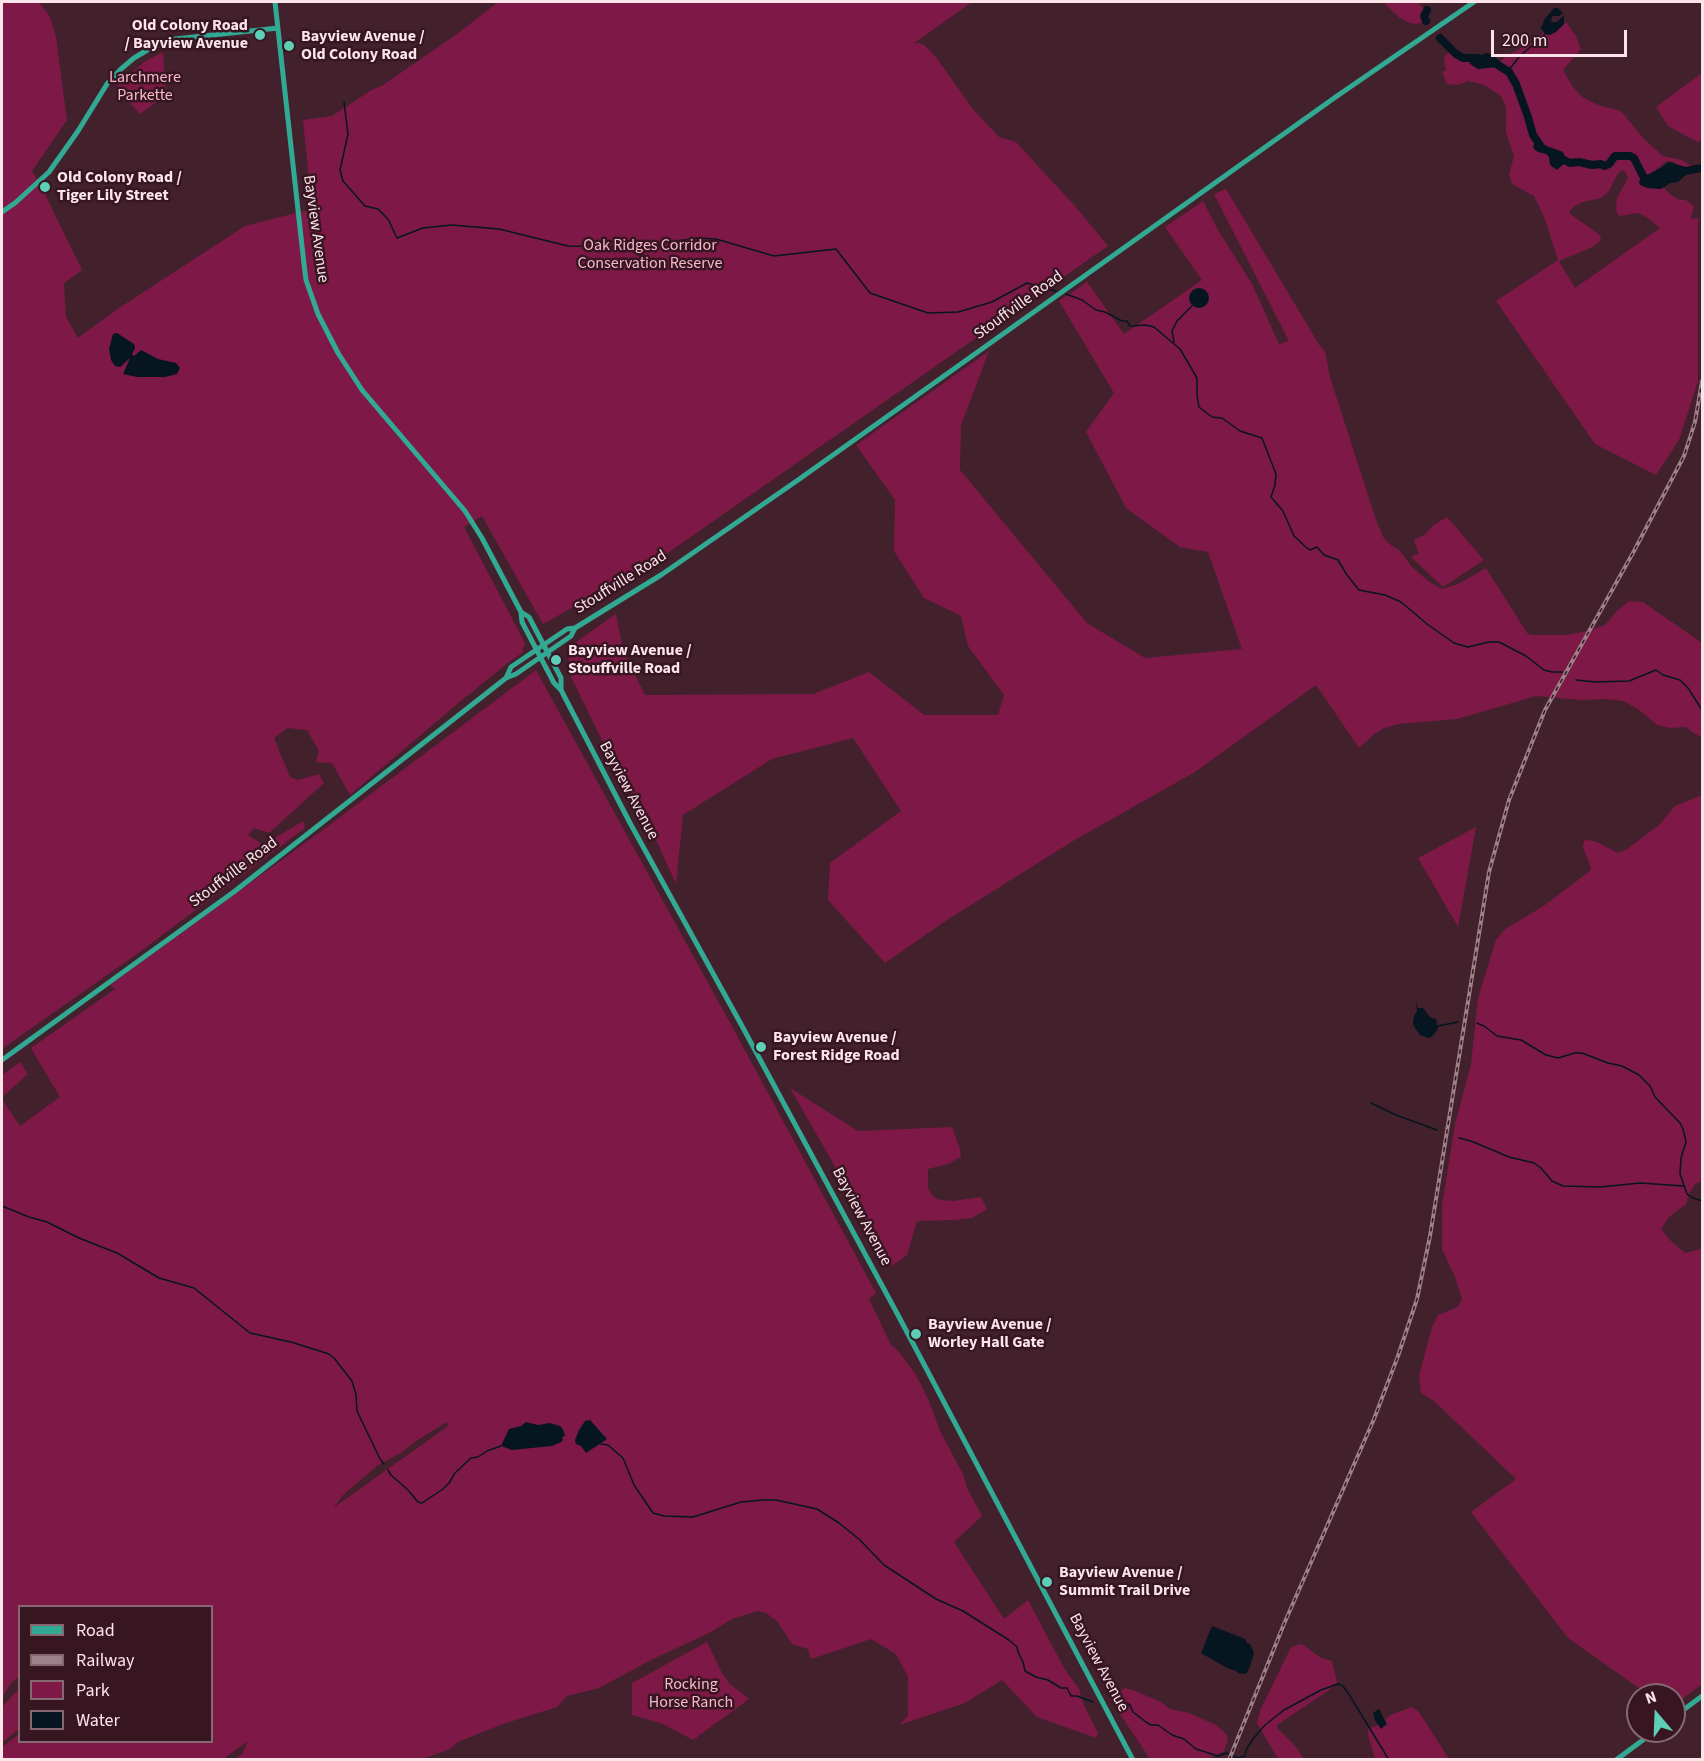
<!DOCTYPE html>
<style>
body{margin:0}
#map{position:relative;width:1704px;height:1761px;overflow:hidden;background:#42202c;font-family:"Source Sans 3",sans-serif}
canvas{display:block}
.frame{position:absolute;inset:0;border:3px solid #fce4eb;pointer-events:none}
.legend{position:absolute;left:18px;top:1605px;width:195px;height:138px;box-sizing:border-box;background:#371622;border:2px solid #866872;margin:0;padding:8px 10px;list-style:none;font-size:18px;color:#fce4eb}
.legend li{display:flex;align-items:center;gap:12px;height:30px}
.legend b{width:30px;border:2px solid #866872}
.north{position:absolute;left:1626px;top:1683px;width:60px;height:60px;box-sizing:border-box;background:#371622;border:2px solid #866872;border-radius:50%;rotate:341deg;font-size:16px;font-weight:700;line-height:24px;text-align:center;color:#fce4eb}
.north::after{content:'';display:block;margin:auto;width:21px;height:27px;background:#5eceb7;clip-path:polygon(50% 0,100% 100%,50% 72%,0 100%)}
.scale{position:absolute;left:1491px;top:30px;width:136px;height:27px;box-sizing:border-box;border:3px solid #fce4eb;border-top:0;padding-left:8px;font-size:18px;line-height:21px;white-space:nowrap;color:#fce4eb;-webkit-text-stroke:4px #371622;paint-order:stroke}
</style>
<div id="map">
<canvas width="1704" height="1761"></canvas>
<div class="frame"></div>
<ul class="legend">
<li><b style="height:8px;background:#31a993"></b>Road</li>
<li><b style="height:8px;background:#9d808a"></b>Railway</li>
<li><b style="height:16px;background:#7e1947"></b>Park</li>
<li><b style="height:16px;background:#051621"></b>Water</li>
</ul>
<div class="north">N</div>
<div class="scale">200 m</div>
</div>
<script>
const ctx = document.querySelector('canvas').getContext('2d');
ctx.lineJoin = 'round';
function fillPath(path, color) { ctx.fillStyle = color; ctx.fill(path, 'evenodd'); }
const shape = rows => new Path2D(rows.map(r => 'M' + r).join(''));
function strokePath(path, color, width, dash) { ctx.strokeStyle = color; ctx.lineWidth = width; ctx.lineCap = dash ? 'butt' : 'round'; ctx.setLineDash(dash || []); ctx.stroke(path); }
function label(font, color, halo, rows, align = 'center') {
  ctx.font = font + ' "Source Sans 3",sans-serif'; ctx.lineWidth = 5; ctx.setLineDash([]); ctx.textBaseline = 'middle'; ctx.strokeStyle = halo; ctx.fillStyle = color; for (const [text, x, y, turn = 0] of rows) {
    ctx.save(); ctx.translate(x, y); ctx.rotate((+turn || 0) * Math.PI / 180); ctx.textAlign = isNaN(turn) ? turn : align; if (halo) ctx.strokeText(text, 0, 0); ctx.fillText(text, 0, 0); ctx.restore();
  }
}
fillPath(shape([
 [2,2,39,2,50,17,56,37,67,120,32,171,42,188,82,270,64,283,66,317,78,338,119,308,245,226,312,209,303,120,332,116,370,91,383,85,457,34,498,2,972,2,913,44,918,43,924,45,936,57,972,108,999,137,1016,142,1074,205,1108,246,659,559,543,624,482,516,464,527,525,643,522,653,509,662,462,700,350,795,332,763,316,762,319,751,307,730,287,728,274,738,290,777,298,780,319,774,324,783,269,833,254,828,248,835,263,845,303,821,305,828,137,954,2,1049],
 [1383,2,1418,2,1427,13,1424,22,1416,24,1410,23,1400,18],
 [1566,22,1576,36,1581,49,1563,70,1573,87,1582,97,1598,105,1621,111,1643,138,1663,156,1682,160,1690,165,1690,170,1679,166,1674,162,1666,161,1653,173,1662,186,1672,196,1680,200,1686,200,1694,206,1691,219,1698,218,1698,381,1679,440,1656,475,1595,444,1496,301,1558,260,1545,219,1534,196,1512,184,1509,175,1514,156,1506,132,1506,107,1501,96,1484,85,1468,81,1457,85,1447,84,1442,72,1446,70,1444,61,1446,54,1453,52,1466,59,1479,70,1485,65,1496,66,1506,56,1531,43,1545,31,1547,35,1562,27],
 [1621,171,1625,171,1628,178,1617,198,1616,210,1619,216,1638,213,1648,218,1660,228,1575,288,1559,261,1593,247,1600,241,1601,237,1597,233,1569,213,1573,207,1583,202,1601,198,1609,191,1617,175],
 [163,52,166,95,140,114,116,87,144,62],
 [1702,73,1702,135,1699,143,1668,126,1656,107],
 [1226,189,1320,346,1325,351,1330,377,1376,520,1383,537,1392,546,1399,550,1412,567,1428,581,1442,589,1458,584,1486,568,1527,633,1531,635,1566,635,1588,631,1605,625,1617,611,1629,601,1643,602,1702,643,1702,738,1685,727,1670,728,1657,725,1638,709,1623,701,1606,699,1582,700,1536,696,1457,719,1399,724,1384,728,1373,735,1359,748,1316,685,1195,772,1073,841,947,920,885,963,828,900,830,863,901,811,853,738,772,759,683,815,676,884,657,842,611,762,602,740,568,671,569,647,616,614,623,650,645,695,813,694,869,672,924,715,998,715,1004,695,968,646,961,616,924,598,894,551,895,500,856,445,989,351,961,425,960,470,1087,623,1145,658,1242,649,1208,552,1180,547,1126,508,1086,432,1114,393,1059,301,1087,282,1124,334,1202,280,1165,227,1203,201,1218,230,1252,284,1279,344,1289,341,1214,194],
 [1447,517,1484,560,1443,587,1411,557,1417,554,1419,555,1414,540,1426,534,1432,526],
 [536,670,734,1030,876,1293,869,1299,891,1345,899,1352,916,1375,928,1399,941,1433,963,1474,967,1488,982,1516,954,1542,1004,1619,1028,1600,1064,1668,1079,1689,1083,1703,1098,1733,1096,1738,1037,1717,1002,1680,965,1703,899,1725,908,1716,908,1677,896,1654,871,1639,811,1659,808,1649,792,1644,777,1621,766,1613,758,1611,732,1619,711,1632,651,1660,599,1688,567,1696,557,1707,500,1725,458,1742,450,1749,422,1759,236,1759,242,1754,248,1741,223,1759,2,1759,2,1747,19,1734,20,1742,212,1742,212,1606,20,1606,19,1677,11,1683,2,1698,2,1099,20,1126,60,1097,31,1048,115,989,110,985,320,832],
 [447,1422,448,1426,333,1508,343,1495,378,1465,401,1453,416,1441],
 [1702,795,1702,1181,1695,1184,1689,1194,1686,1204,1669,1217,1661,1229,1670,1240,1685,1253,1701,1249,1702,1246,1702,1684,1674,1705,1674,1695,1649,1695,1568,1638,1471,1512,1516,1479,1434,1401,1421,1393,1419,1376,1432,1327,1438,1315,1458,1307,1462,1299,1455,1277,1442,1249,1442,1205,1455,1124,1471,1064,1478,998,1496,940,1504,930,1545,905,1590,871,1591,867,1583,848,1584,840,1595,841,1618,853,1627,849,1659,825,1675,806],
 [1476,827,1458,927,1418,858],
 [20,1062,28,1074,2,1097,2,1075],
 [790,1088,858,1131,952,1127,960,1149,961,1157,948,1164,928,1169,928,1188,933,1197,940,1200,953,1201,981,1197,987,1209,972,1218,955,1220,917,1221,907,1255,892,1266],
 [707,1642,721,1671,730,1684,749,1699,693,1740,663,1724,632,1715,632,1683],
 [1302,1644,1321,1658,1332,1661,1337,1682,1328,1691,1277,1725,1278,1729,1296,1747,1304,1759,1278,1759,1257,1723,1260,1711,1291,1647],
 [1125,1688,1133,1690,1161,1702,1170,1709,1189,1713,1216,1725,1226,1734,1228,1739,1224,1751,1208,1759,1150,1759,1110,1699],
 [19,1689,19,1729,2,1743,2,1707],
 [1412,1707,1419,1712,1449,1759,1375,1759,1368,1735,1368,1729,1378,1725,1391,1715]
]), '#7e1947');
fillPath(shape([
 [1554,8,1558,8,1563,13,1559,16,1552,16,1551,22,1557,22,1564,15,1564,24,1556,32,1550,35,1545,34,1540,27,1542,26,1544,20],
 [1486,53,1492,54,1499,61,1498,67,1478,69,1470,64,1468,56,1471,54,1481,55],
 [1536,142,1563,152,1567,161,1557,170,1550,165,1549,157,1546,154,1538,152,1534,149,1533,146],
 [1669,162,1689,168,1688,173,1678,182,1670,183,1661,189,1647,188,1640,185,1639,182,1641,178,1662,167],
 '1189 298a10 10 0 1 1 20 0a10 10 0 1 1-20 0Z',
 [117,333,134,344,135,348,132,354,134,356,141,350,158,359,176,363,180,368,177,374,165,377,137,377,123,374,130,358,120,367,115,366,111,360,109,349,113,334],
 [1416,1002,1418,1008,1423,1008,1430,1017,1436,1019,1438,1028,1433,1036,1429,1038,1420,1035,1413,1025,1414,1016,1417,1011],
 [590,1420,607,1439,586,1453,581,1446,576,1444,575,1440,579,1430,585,1421],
 [526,1422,538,1425,550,1423,560,1426,563,1429,565,1436,562,1437,563,1440,561,1442,552,1446,512,1450,501,1446,509,1429,521,1426],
 [1212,1626,1245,1639,1247,1643,1250,1644,1254,1653,1249,1669,1246,1674,1238,1673,1236,1671,1227,1668,1201,1653],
 [1379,1709,1387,1724,1381,1729,1375,1720,1373,1713]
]), '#051621');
strokePath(shape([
 [1508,71,1520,56,1545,34],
 [344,102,348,134,340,170,343,181,365,206,378,209,388,219,397,238,423,228,452,225,499,229,568,246,634,247,698,238,716,239,774,256,836,249,870,293,928,313,958,312,992,302,1027,283,1056,291],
 [1066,294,1082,300,1096,310,1105,312,1122,321,1127,321,1130,326,1146,325,1154,327,1180,349,1197,378,1197,395,1199,407,1212,417,1222,418,1240,431,1262,438,1276,474,1275,485,1271,497,1283,511,1294,536,1307,548,1310,550,1317,547,1324,555,1338,560,1347,575,1359,590,1385,595,1401,602,1427,624,1454,643,1468,647,1489,642,1499,642,1526,656,1544,670,1552,672,1562,672],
 [1174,342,1172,331,1177,321,1192,306],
 [1576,680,1596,682,1629,681,1656,670,1663,675,1680,680,1688,688,1702,710],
 [1477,1023,1484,1026,1497,1036,1521,1040,1546,1055,1558,1058,1575,1053,1582,1053,1608,1063,1622,1066,1639,1075,1650,1086,1655,1097,1680,1123,1683,1129,1686,1142,1681,1158,1680,1174,1687,1194,1693,1198,1702,1201],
 [1438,1026,1458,1022],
 [1371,1103,1396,1115,1437,1130],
 [1459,1138,1471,1141,1509,1157,1534,1163,1541,1168,1552,1181,1563,1186,1600,1187,1640,1183,1684,1186],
 [2,1206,29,1217,47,1222,79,1238,117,1253,159,1278,194,1288,250,1333,291,1342,329,1354,334,1358,352,1381,356,1395,357,1411,380,1459,384,1464],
 [601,1444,608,1445,623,1458,634,1485,653,1513,664,1516,693,1517,741,1502,763,1500,776,1500,817,1509,839,1523,860,1540,884,1565,936,1599,963,1611,1009,1640,1017,1647,1018,1652,1023,1662,1025,1671,1036,1677,1048,1680,1061,1688,1067,1688,1071,1696,1077,1696,1093,1702],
 [388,1470,391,1475,408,1490,418,1502,422,1503,443,1489,449,1483,455,1473,471,1458,478,1457,487,1451,501,1446],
 [1110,1697,1115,1697,1130,1705,1133,1712,1146,1722,1151,1725,1158,1725,1172,1735,1184,1739,1196,1749,1218,1756,1226,1753,1238,1758,1245,1756,1246,1750,1253,1739,1265,1725,1284,1710,1321,1690,1338,1684,1343,1686,1350,1696,1389,1760]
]), '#051621', 1.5);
strokePath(shape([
 [1426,21,1424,16,1427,10],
 [1440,38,1456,54,1463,58,1477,58],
 [1490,60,1509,72,1516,84,1528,117,1533,135,1542,148],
 [1558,157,1570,163,1579,162,1592,165,1601,164,1604,166,1609,164,1615,156,1630,156,1634,158,1643,176,1648,181,1650,180],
 [1680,172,1702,168]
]), '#051621', 8);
strokePath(shape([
 [275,2,304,264,306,280,318,314,338,353,362,390,465,511,482,538,521,612,522,622,554,683,561,690,630,823,742,1026,899,1317,1133,1760],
 [2,212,15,203,49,172,78,131,107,84,121,69,134,58,149,49,175,39,278,28],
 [521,612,529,617,540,638,561,678,561,690],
 [506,678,511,667,567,629,575,628,661,575,798,480,1337,96,1474,2],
 [2,1060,235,891,506,678,516,674,571,636,575,628],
 [1674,1717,1702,1696],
 [1616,1760,1655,1731]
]), '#31a993', 5);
const rail = shape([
 [1229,1760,1284,1624,1374,1419,1398,1356,1417,1299,1430,1236,1489,872,1509,800,1545,710,1634,551,1684,456,1695,422,1702,381]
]);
strokePath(rail, '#9d808a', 4);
strokePath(rail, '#371622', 1.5, [4.5]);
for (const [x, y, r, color] of [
 [260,35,6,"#5eceb7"],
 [289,46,6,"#5eceb7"],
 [45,187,6,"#5eceb7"],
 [556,660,6,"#5eceb7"],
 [761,1047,6,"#5eceb7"],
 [916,1334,6,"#5eceb7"],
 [1047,1582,6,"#5eceb7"]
]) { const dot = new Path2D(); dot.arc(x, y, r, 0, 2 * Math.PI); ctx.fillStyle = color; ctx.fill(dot); strokePath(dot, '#371622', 2); }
label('bold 16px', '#fce4eb', '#371622', [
 ["Old Colony Road",248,26,"right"],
 ["/ Bayview Avenue",248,44,"right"],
 ["Bayview Avenue /",301,37],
 ["Old Colony Road",301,55],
 ["Old Colony Road /",57,178],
 ["Tiger Lily Street",57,196],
 ["Bayview Avenue /",568,651],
 ["Stouffville Road",568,669],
 ["Bayview Avenue /",773,1038],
 ["Forest Ridge Road",773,1056],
 ["Bayview Avenue /",928,1325],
 ["Worley Hall Gate",928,1343],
 ["Bayview Avenue /",1059,1573],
 ["Summit Trail Drive",1059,1591]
], 'left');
label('16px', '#f7b9cd', '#371622', [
 ["Larchmere",145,78],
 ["Parkette",145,96],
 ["Oak Ridges Corridor",650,246],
 ["Conservation Reserve",650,264],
 ["Rocking",691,1685],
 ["Horse Ranch",691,1703]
]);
label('16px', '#fce4eb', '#371622', [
 ["Bayview Avenue",315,229,82],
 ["Stouffville Road",1019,306,-36],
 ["Stouffville Road",621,583,-32],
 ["Bayview Avenue",628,791,62],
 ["Stouffville Road",234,873,-37],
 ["Bayview Avenue",861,1217,62],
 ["Bayview Avenue",1098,1663,62]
]);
</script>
